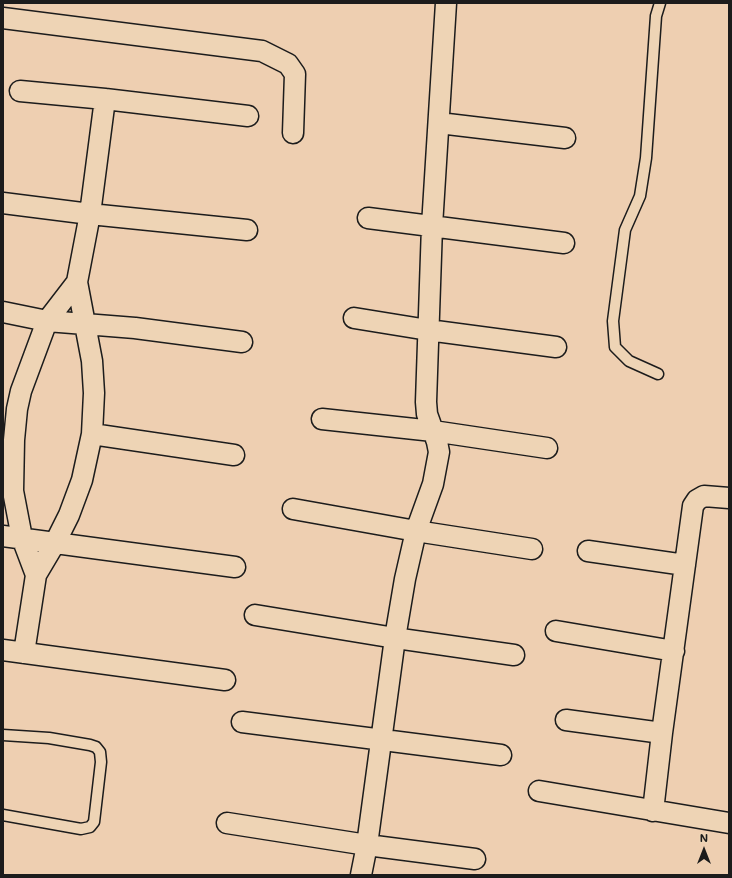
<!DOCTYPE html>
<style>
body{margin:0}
#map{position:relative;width:732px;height:878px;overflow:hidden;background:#eecfb1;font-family:Mali,sans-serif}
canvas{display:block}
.frame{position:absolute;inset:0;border:4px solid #1c1c1c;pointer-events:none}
.north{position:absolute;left:684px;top:830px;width:40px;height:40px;-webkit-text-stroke:3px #eed4b5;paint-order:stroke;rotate:0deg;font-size:11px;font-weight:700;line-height:16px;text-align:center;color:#1c1c1c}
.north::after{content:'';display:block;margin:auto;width:14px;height:18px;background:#1c1c1c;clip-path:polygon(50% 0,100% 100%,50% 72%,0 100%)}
</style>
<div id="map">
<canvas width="732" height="878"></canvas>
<div class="frame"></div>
<div class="north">N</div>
</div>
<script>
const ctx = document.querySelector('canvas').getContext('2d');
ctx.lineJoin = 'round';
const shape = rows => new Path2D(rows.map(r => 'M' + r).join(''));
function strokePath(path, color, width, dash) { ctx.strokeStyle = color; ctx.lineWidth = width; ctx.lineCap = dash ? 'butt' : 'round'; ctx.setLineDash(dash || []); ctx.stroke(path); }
const lane = shape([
 [658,374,629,361,615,347,613,321,625,230,640,196,646,158,656,16,660,3],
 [3,735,49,738,90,745,96,747,100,752,101,762,94,822,90,827,81,829,3,815]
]);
const street = shape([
 [3,18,262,51,288,64,295,74,293,133],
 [20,91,105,99,248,116],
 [439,123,565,138],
 [3,203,90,214,247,230],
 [368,218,564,243],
 [3,312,47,321,135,328,242,342],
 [354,318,428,330,556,347],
 [322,419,433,431,547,448],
 [92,434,234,455],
 [293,509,416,531,532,549],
 [3,536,235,567],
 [588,551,685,565],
 [36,575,22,538,13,491,14,440,17,409,21,391,47,321,77,282],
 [255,615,395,638,514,655],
 [556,631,674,651],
 [3,650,225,680],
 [24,653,36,575,55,543,69,515,82,480,92,434,94,393,92,361,77,282,90,214,105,99],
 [566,720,662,733],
 [242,722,501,755],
 [539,791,729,823],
 [653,811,662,733,693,506,697,500,704,496,729,498],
 [227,823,367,845,475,859],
 [361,875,367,845,395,638,405,579,416,531,433,484,439,452,437,442,427,414,426,402,432,226,446,3]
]);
strokePath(lane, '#1c1c1c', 13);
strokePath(street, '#1c1c1c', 23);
strokePath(lane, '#eed4b5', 10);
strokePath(street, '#eed4b5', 20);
</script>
